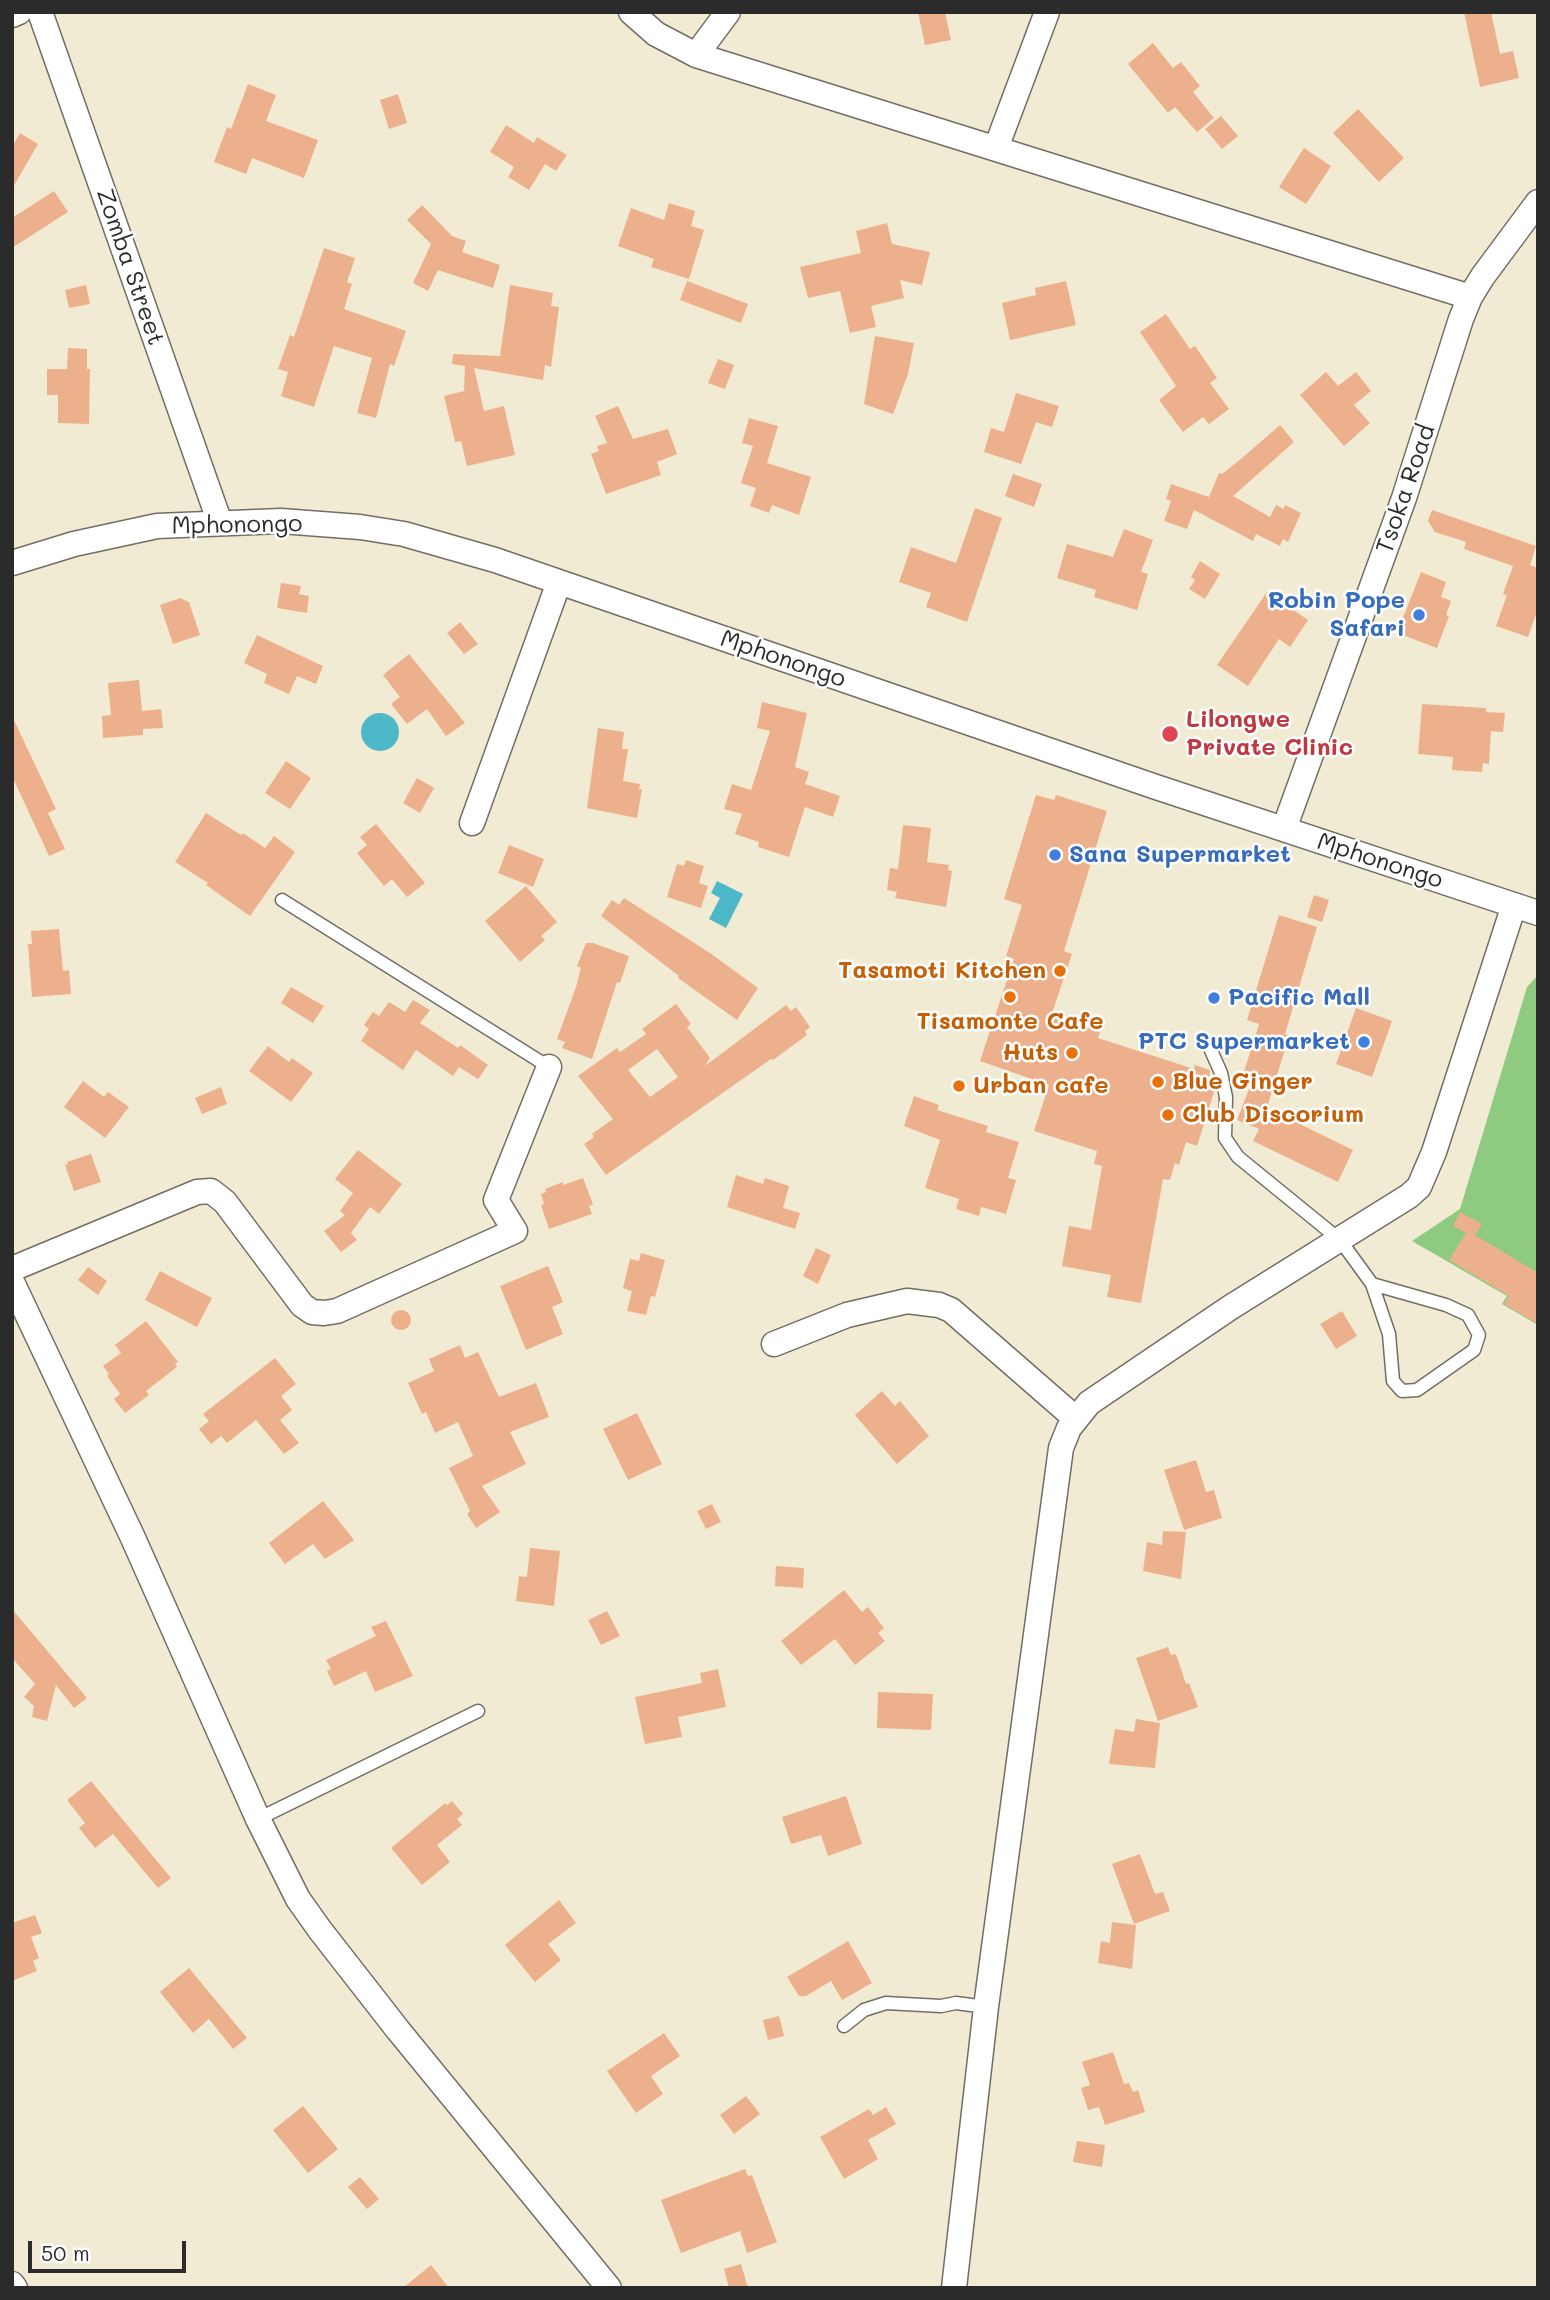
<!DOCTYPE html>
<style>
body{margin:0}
#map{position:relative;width:1550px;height:2300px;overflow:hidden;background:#f2ebd4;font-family:Mali,sans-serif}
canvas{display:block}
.frame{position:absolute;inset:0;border:14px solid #2b2b2b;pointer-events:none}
.scale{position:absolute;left:28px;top:2241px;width:158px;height:32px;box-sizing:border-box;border:4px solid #2b2b2b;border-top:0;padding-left:9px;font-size:21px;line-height:24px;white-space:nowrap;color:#2b2b2b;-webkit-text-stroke:5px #fff;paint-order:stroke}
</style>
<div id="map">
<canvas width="1550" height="2300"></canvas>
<div class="frame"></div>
<div class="scale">50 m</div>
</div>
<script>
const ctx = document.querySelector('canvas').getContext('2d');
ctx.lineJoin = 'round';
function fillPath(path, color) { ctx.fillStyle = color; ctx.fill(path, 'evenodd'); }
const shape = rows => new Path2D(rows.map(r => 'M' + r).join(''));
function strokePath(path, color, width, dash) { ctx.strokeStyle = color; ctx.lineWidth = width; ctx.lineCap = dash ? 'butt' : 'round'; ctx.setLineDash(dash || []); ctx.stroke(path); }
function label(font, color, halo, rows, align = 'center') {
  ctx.font = font + ' Mali,sans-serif'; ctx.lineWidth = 5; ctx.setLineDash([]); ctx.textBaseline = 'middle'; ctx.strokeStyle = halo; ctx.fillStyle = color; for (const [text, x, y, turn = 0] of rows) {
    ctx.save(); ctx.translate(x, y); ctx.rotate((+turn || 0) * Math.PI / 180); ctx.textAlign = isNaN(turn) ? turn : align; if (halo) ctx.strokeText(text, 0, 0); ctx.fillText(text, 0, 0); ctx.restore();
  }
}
fillPath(shape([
 [1538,975,1538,1325,1502,1304,1507,1296,1412,1241,1460,1209,1527,987]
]), '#8eca80');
fillPath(shape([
 '361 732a19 19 0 1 1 38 0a19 19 0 1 1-38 0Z',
 [717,881,743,894,726,928,709,919,720,898,711,893]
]), '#4db9c8');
fillPath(shape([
 [918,12,945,12,951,40,925,45],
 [1464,12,1491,12,1500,54,1513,51,1519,78,1480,87],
 [1153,43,1173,68,1181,62,1200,86,1193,92,1214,118,1197,132,1175,107,1168,113,1128,64],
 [248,84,276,95,266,121,318,140,304,178,252,158,246,174,214,162,227,127,231,129],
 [398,94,407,123,389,129,380,100],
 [1358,109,1404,158,1379,182,1333,133],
 [1221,116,1238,136,1222,149,1205,129],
 [506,125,534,143,537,137,567,155,556,171,545,164,529,190,508,177,514,167,490,152],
 [20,133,38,144,12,189,12,147],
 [1304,148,1331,166,1306,204,1279,187],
 [54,191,68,212,12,248,12,218],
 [669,203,695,211,691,226,704,230,689,279,651,267,654,259,618,246,631,208,664,220],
 [422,205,452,236,466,241,462,252,500,265,493,288,438,270,428,291,413,283,431,244,407,220],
 [887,223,892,244,930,252,922,285,900,280,904,298,871,306,876,327,850,333,840,291,808,298,800,267,861,253,856,231],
 [324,248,355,258,347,282,352,284,344,309,406,331,394,366,390,364,376,418,357,413,372,358,334,346,314,407,281,396,288,372,278,369,290,335,294,337],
 [687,281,748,304,741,323,680,300],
 [1066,281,1076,325,1010,340,1002,303,1036,295,1035,288],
 [86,285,90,304,69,308,65,290],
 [510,285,553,293,551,306,559,307,551,367,545,365,543,380,474,368,484,411,504,406,515,455,467,466,461,441,455,442,444,396,464,391,465,366,452,364,453,354,500,356],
 [1166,314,1190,349,1195,346,1217,378,1210,383,1229,409,1209,424,1203,417,1183,432,1159,400,1176,386,1140,332],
 [875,336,914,343,908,374,893,414,864,404],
 [68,348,87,349,87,369,90,369,89,424,58,423,58,395,47,395,47,369,67,369],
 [718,359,734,365,725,389,708,383],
 [1326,372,1338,386,1356,372,1371,391,1354,405,1370,423,1344,446,1300,395],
 [1016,393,1059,406,1052,427,1036,422,1021,464,984,452,991,428,1004,432],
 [618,406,633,439,668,429,677,454,657,462,661,475,606,494,591,454,599,451,597,446,607,443,595,416],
 [749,418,778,426,767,463,811,477,799,515,772,505,769,513,750,506,756,488,741,483,753,446,742,443],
 [1280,425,1294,442,1233,496,1270,517,1276,505,1284,509,1285,505,1301,513,1288,542,1283,539,1280,546,1256,534,1253,541,1194,510,1187,529,1164,521,1171,501,1166,499,1171,484,1209,497,1219,473,1222,474,1242,458],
 [1013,474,1042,484,1034,507,1005,496],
 [975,508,1002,518,967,622,926,607,931,593,899,582,911,547,956,563],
 [1432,510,1536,546,1530,565,1538,568,1538,609,1528,637,1496,626,1507,595,1503,594,1513,566,1464,549,1466,542,1435,532,1428,521],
 [1124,529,1153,540,1141,572,1148,574,1137,610,1094,597,1096,590,1057,578,1067,544,1113,557],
 [1200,561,1220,574,1205,599,1189,589,1195,580,1191,577],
 [1421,572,1446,582,1441,597,1451,601,1446,615,1449,616,1437,648,1397,633],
 [281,583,301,586,299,594,309,596,307,613,277,608],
 [1267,592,1308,620,1290,647,1279,639,1248,686,1217,665],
 [180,598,189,602,200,635,173,644,160,605],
 [460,622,478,644,464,654,447,633],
 [257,635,323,666,316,684,297,676,289,694,264,683,267,674,244,663],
 [409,654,465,723,446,736,427,709,407,724,391,704,400,697,383,675],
 [139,680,142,711,161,709,163,728,143,729,143,735,103,738,102,716,111,715,108,683],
 [762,702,807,713,795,767,809,772,805,784,840,796,833,817,805,807,789,857,758,847,759,842,735,834,742,814,724,809,732,784,751,790,770,731,757,728],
 [1422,704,1486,708,1486,712,1505,713,1503,732,1491,731,1489,764,1483,763,1482,772,1452,770,1453,757,1418,754],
 [12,716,56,809,48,813,65,849,49,856,12,776],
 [598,728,624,732,622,749,628,749,623,781,640,784,639,789,642,789,637,818,587,808],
 [286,761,311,778,290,809,265,793],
 [417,778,434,788,420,813,403,803],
 [1036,795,1054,800,1056,795,1107,811,1064,951,1072,954,1051,1016,1100,1032,1098,1038,1194,1069,1195,1065,1210,1070,1209,1079,1214,1080,1215,1089,1197,1146,1186,1142,1179,1165,1175,1163,1170,1180,1163,1179,1141,1303,1107,1297,1111,1275,1062,1266,1069,1226,1091,1230,1102,1166,1094,1164,1097,1151,1034,1131,1049,1085,980,1061,1014,959,1006,956,1022,905,1004,899],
 [206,813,241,835,243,833,265,848,274,836,295,852,250,916,206,885,208,883,175,862],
 [376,824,425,883,407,897,392,879,384,886,357,853,367,845,360,837],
 [903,825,931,828,927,862,949,865,948,870,952,871,946,907,895,898,897,892,887,890,890,868,898,869],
 [509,845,544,859,533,887,498,873],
 [686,860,704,866,699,883,708,886,701,908,667,897,677,864,684,866],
 [526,886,557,922,541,936,545,940,520,962,485,921],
 [1314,895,1329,900,1322,922,1307,917],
 [624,898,710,953,758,988,737,1020,678,978,679,976,601,916,612,900,619,905],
 [1279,915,1317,927,1285,1034,1289,1036,1267,1108,1353,1150,1338,1182,1253,1141,1259,1129,1237,1120,1251,1084,1241,1081,1259,1024,1247,1020],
 [59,929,63,971,69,970,71,994,32,997,28,944,32,944,31,931],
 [586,943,593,943,629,956,620,983,617,982,592,1059,562,1048,565,1042,557,1039,576,987,581,968,577,966],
 [291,987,324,1006,313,1023,281,1003],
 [413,1000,430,1010,420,1023,458,1048,460,1045,488,1065,478,1079,459,1067,453,1076,416,1050,403,1070,361,1041,369,1029,364,1025,373,1012,379,1016,389,1002,405,1012],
 [676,1004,691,1024,687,1027,710,1058,705,1066,786,1005,791,1011,796,1007,810,1027,805,1031,807,1035,773,1060,771,1059,606,1175,584,1144,594,1137,592,1134,613,1119,578,1076,617,1048,620,1052,646,1034,642,1029],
 [657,1049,678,1077,650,1097,628,1070],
 [1356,1008,1392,1021,1372,1077,1336,1064],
 [268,1046,289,1062,292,1058,313,1073,291,1102,249,1071],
 [83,1081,104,1097,108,1092,129,1107,105,1138,64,1107],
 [221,1087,227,1104,202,1114,195,1098],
 [914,1096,939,1105,937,1110,988,1126,986,1132,1019,1142,1008,1178,1016,1180,1006,1214,981,1207,979,1216,956,1209,959,1199,925,1188,940,1140,904,1126],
 [358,1150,402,1184,379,1214,370,1207,351,1233,357,1240,341,1252,324,1231,345,1215,340,1211,353,1193,335,1179],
 [91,1154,101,1182,74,1191,65,1165,68,1164,67,1162],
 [736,1175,763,1184,765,1178,789,1186,783,1208,800,1213,795,1229,727,1207],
 [583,1178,593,1204,589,1206,592,1214,549,1229,541,1205,544,1204,541,1194,546,1192,545,1189,563,1182,563,1185],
 [1460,1212,1482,1224,1475,1235,1538,1273,1538,1324,1504,1304,1509,1296,1449,1260,1466,1233,1453,1226],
 [816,1248,831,1255,818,1284,803,1276],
 [641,1253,665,1260,655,1297,651,1296,646,1315,627,1311,632,1291,623,1288,630,1259,639,1261],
 [548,1266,563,1302,552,1307,563,1334,526,1350,500,1286],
 [88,1267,107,1281,98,1295,78,1280],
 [160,1271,212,1298,197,1327,145,1300],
 '391 1320a10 10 0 1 1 20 0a10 10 0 1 1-20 0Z',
 [1342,1311,1357,1336,1336,1349,1320,1324],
 [146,1321,178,1362,175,1364,177,1367,146,1391,149,1395,125,1413,114,1399,120,1394,107,1376,109,1374,103,1366,121,1353,115,1345],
 [460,1345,465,1358,478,1352,499,1397,536,1383,549,1417,510,1432,526,1464,482,1486,500,1512,476,1528,467,1514,470,1511,449,1468,473,1456,458,1422,435,1433,426,1412,422,1414,408,1383,434,1371,429,1359],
 [275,1358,296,1384,281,1396,292,1410,280,1420,299,1443,284,1454,256,1420,227,1443,221,1436,211,1444,199,1429,209,1421,203,1414],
 [882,1391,895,1406,900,1401,929,1436,897,1464,855,1415],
 [637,1413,662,1464,628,1480,603,1429],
 [1196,1460,1206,1492,1214,1490,1222,1518,1184,1530,1164,1470],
 [323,1501,354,1540,325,1559,313,1544,285,1564,269,1543],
 [712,1504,721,1522,706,1529,697,1511],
 [1163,1531,1186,1532,1181,1579,1143,1571,1147,1542,1162,1545],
 [530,1548,560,1551,554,1606,516,1601,519,1576,527,1577],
 [776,1566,804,1568,803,1588,775,1586],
 [844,1590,862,1612,868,1607,884,1628,878,1633,885,1641,855,1665,835,1639,801,1665,781,1641],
 [12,1609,87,1698,74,1708,56,1685,47,1721,32,1717,34,1706,24,1697,35,1684,12,1658],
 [607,1611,620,1636,601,1645,588,1620],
 [386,1621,413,1676,375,1692,366,1671,334,1686,327,1671,331,1669,326,1660,376,1636,371,1627],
 [1168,1647,1171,1655,1176,1654,1186,1684,1189,1683,1198,1707,1158,1721,1136,1658],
 [718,1669,726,1707,678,1717,682,1737,645,1744,635,1697,702,1683,700,1673],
 [878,1692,933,1694,931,1730,877,1728],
 [1136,1719,1160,1723,1155,1768,1109,1764,1115,1729,1134,1732],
 [91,1781,171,1878,158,1888,113,1834,95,1848,79,1828,85,1823,67,1800],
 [846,1796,862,1844,828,1856,821,1835,791,1844,782,1817],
 [452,1801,463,1814,457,1819,462,1825,437,1845,450,1862,422,1885,391,1848,445,1803,447,1805],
 [1140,1854,1155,1894,1163,1892,1170,1911,1134,1924,1112,1864],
 [559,1900,576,1923,548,1944,561,1960,535,1982,505,1945],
 [35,1915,42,1933,31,1937,39,1958,33,1961,37,1971,12,1981,12,1923],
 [1112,1922,1136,1925,1132,1969,1098,1963,1101,1941,1110,1943],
 [848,1941,872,1983,842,2000,831,1981,806,1996,799,1996,787,1977],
 [189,1968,247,2038,233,2049,209,2019,193,2033,160,1992],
 [779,2016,784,2036,768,2040,763,2020],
 [664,2033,680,2056,651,2076,663,2094,636,2113,607,2071],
 [1113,2052,1124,2084,1129,2083,1133,2092,1138,2090,1145,2112,1105,2125,1099,2107,1088,2110,1081,2088,1090,2085,1082,2062],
 [746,2096,760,2114,734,2134,720,2115],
 [303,2106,338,2149,308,2173,273,2130],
 [886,2107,896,2124,868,2140,878,2159,844,2179,820,2137,869,2109,873,2115],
 [1077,2141,1105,2145,1102,2167,1073,2162],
 [745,2169,748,2176,752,2175,777,2242,747,2253,740,2231,681,2253,661,2200],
 [360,2177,379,2199,367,2209,348,2187],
 [741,2264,748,2288,729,2288,724,2269],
 [431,2265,449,2288,403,2288]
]), '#edb08c');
const lane = shape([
 [282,900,549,1067],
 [1210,1048,1221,1073,1226,1097,1225,1138,1238,1157,1340,1240,1372,1284,1446,1305,1468,1315,1479,1335,1474,1350,1417,1390,1402,1391,1393,1381,1389,1334,1372,1284],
 [258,1819,478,1711],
 [844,2026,864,2010,886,2003,941,2006,956,2003,986,2007]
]);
const street = shape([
 [40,12,220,523],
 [631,12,656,34,696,55,1470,297],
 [12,15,19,12],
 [696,55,728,12],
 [996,148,1047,12],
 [12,563,74,544,157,526,281,521,360,527,404,534,495,560,1156,787,1538,913],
 [472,823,559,582],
 [1284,829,1404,498,1461,319,1470,297,1483,276,1538,202],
 [12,1269,197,1192,211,1191,225,1202,302,1305,312,1312,324,1313,337,1311,515,1231,496,1200,549,1067],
 [12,1282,133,1538,258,1819,298,1899,320,1930,398,2030,609,2288],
 [774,1344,847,1315,907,1301,939,1305,951,1310,1075,1418],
 [12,2284,15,2288],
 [954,2288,986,2007,1061,1448,1069,1428,1089,1403,1231,1307,1409,1196,1419,1187,1434,1152,1514,905]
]);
strokePath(lane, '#716e66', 15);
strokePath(street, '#716e66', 27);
strokePath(lane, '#fff', 12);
strokePath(street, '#fff', 24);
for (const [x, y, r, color] of [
 [1419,615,7,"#3f7fe0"],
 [1170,734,9,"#e0444e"],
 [1055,855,7,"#3f7fe0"],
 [1060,971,7,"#e8710a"],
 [1010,997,7,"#e8710a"],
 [1214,998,7,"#3f7fe0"],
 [1364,1042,7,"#3f7fe0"],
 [1072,1053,7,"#e8710a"],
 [1158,1082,7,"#e8710a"],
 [959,1086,7,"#e8710a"],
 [1168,1115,7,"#e8710a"]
]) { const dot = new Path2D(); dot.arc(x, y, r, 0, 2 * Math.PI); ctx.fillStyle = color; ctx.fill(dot); strokePath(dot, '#fff', 2.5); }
label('24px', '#2b2b2b', '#fff', [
 ["Zomba Street",130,267,71],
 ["Tsoka Road",1406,489,-71],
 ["Mphonongo",237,525,-1],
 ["Mphonongo",783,659,19],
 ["Mphonongo",1380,861,18]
]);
label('bold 24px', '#366cbe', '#fff', [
 ["Robin Pope",1405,601],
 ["Safari",1405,629],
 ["Sana Supermarket",1069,855,"left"],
 ["Pacific Mall",1228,998,"left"],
 ["PTC Supermarket",1350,1042]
], 'right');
label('bold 24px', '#be3a42', '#fff', [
 ["Lilongwe",1186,720],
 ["Private Clinic",1186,748]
], 'left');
label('bold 24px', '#c56008', '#fff', [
 ["Tasamoti Kitchen",1046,971,"right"],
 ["Tisamonte Cafe",1010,1022,"center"],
 ["Huts",1058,1053,"right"],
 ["Blue Ginger",1172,1082],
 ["Urban cafe",973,1086],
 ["Club Discorium",1182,1115]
], 'left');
</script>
